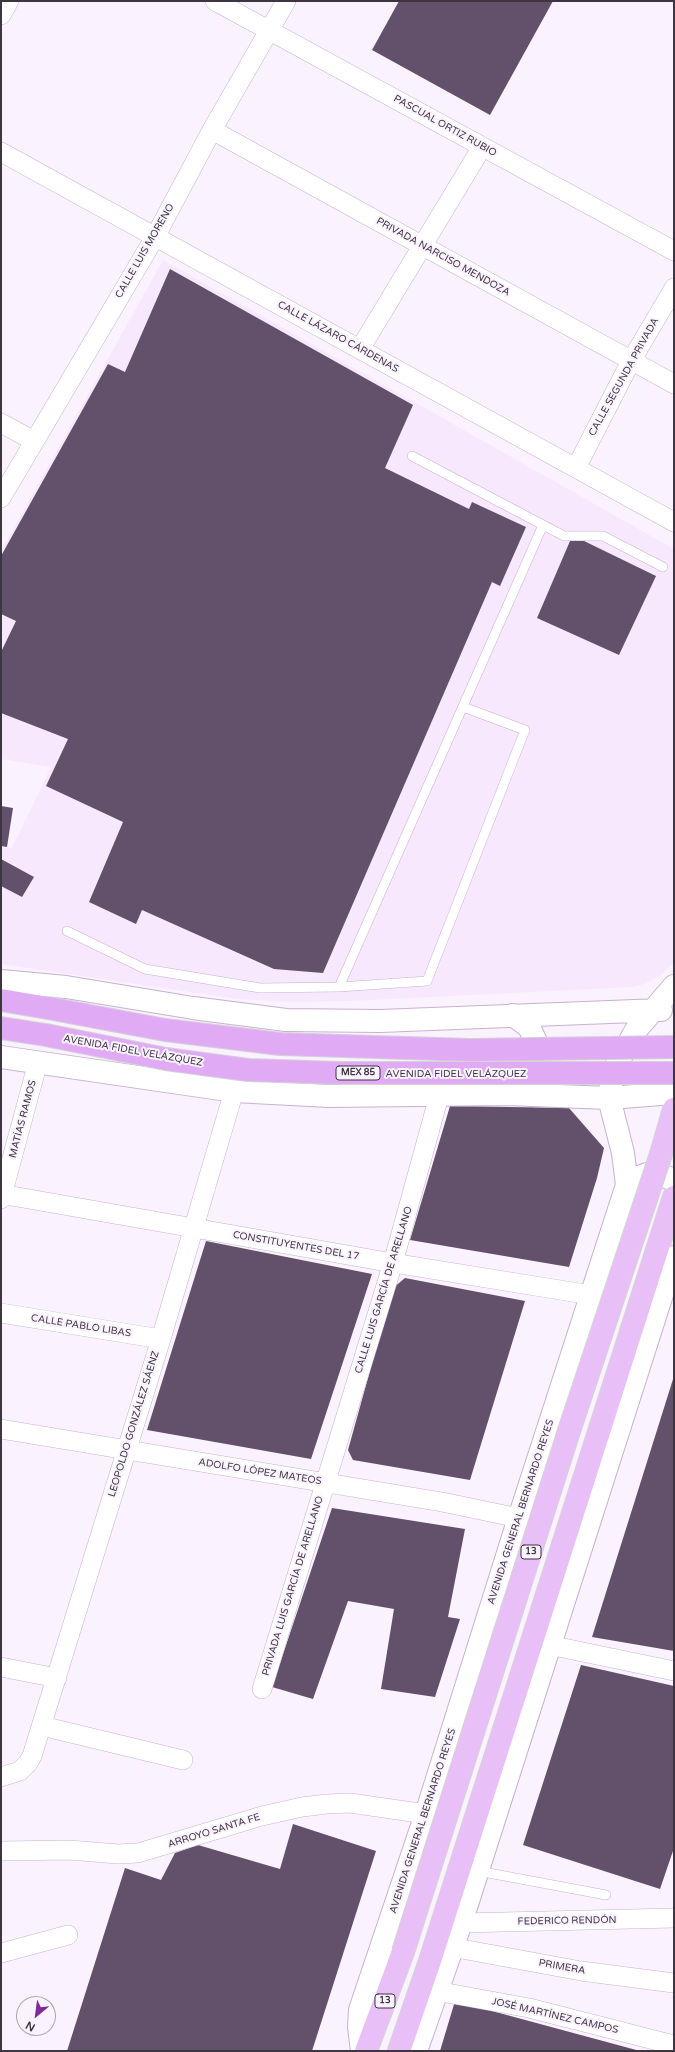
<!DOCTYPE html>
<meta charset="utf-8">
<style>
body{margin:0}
#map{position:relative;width:675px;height:2052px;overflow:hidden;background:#faf2fe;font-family:"Varela Round",sans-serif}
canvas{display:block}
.frame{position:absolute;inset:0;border:2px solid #3d3540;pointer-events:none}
.north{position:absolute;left:16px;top:1996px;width:40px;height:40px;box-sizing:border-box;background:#faf2fe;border:1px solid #aea6b2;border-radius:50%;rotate:209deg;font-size:11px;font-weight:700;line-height:16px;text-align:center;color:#3d3540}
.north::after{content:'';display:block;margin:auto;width:14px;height:18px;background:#7e2b9a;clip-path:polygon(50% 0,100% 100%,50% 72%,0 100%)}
</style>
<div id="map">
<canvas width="675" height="2052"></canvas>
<div class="frame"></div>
<div class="north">N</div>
</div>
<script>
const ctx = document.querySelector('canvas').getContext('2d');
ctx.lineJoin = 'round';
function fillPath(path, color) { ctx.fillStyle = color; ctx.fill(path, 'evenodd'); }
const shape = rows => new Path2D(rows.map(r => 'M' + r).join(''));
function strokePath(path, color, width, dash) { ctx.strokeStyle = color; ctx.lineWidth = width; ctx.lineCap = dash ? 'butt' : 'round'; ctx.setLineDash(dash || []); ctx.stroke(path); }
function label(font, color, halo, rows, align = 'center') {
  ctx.font = font + ' "Varela Round",sans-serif'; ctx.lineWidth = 4; ctx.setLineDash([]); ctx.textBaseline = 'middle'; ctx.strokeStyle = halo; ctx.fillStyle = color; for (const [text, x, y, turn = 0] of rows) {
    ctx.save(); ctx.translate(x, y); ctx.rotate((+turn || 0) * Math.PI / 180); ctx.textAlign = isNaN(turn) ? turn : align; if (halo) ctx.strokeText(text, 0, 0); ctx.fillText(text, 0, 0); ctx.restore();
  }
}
fillPath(shape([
 [163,260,674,549,674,962,661,975,644,984,633,987,350,1001,290,1002,237,999,1,964,1,847,12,848,51,767,1,759,1,551]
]), '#f7e8fe');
fillPath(shape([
 [399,1,553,1,490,115,372,50],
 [170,269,413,405,385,468,469,509,472,502,526,527,500,586,492,582,323,973,274,969,142,910,136,924,89,902,123,822,46,786,68,739,1,713,1,652,16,621,1,614,1,556,108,364,125,372],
 [582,540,656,576,619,655,537,618,570,541],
 [1,806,13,808,7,847,1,846],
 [1,859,34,877,22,897,1,886],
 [450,1106,569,1108,604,1148,597,1178,569,1267,410,1240],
 [206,1241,372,1274,311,1459,147,1430],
 [405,1278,525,1301,470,1480,353,1460,348,1450,393,1288],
 [674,1376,674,1651,592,1637],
 [332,1508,465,1529,448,1617,460,1619,435,1697,381,1689,394,1609,348,1601,313,1699,272,1687],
 [581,1665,674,1686,674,1848,660,1889,523,1845],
 [293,1824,376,1851,312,2051,67,2051,125,1868,161,1880,175,1853,198,1845,280,1869],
 [455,2001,640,2051,440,2051]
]), '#63516b');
const service = shape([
 [412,456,564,536,603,536,663,567],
 [67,931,145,969,260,988,339,987,427,981,525,730,463,707],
 [339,987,543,525],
 [478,1871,606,1895]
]);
const minor = shape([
 [215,1,674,251],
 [1,15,9,1],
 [212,130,674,384],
 [1,152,674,522],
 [360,349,482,147],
 [1,423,34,441],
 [576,468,631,361,674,288],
 [1,498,155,237,212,130,286,1],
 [1,1194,393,1263,591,1295],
 [1,1199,38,1062],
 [1,1313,161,1339],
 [1,1429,442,1502,519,1518],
 [549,1645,674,1671],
 [1,1667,57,1678],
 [262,1689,393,1263,439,1096],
 [42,1726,183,1760],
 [1,1777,20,1771,28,1763,32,1756,161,1339,234,1091],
 [1,1851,69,1850,118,1854,138,1853,262,1816,302,1807,327,1804,350,1803,426,1814],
 [461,1923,674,1918],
 [451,1947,581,1971,674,1983],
 [1,1953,68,1935],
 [436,1991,529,2008,674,2045]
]);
const tertiary = shape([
 [1,981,66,987,193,1008,286,1020,380,1021,661,1010],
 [513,1015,529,1027,538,1046,537,1067,532,1076,523,1087],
 [1,1057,234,1091,329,1096,507,1094,609,1098,674,1093],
 [627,1185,636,1178,647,1174,659,1174,674,1180],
 [362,2051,359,2027,360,2010,426,1814,519,1518,627,1185,623,1153,609,1098,613,1071,636,1030,674,986],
 [416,2051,461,1923,674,1257]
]);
const primary = shape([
 [661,1154,674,1109],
 [366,2051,403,1952],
 [399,2051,430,1961,674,1197]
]);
const trunk = shape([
 [1,1000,48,1008],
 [1,1028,46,1035]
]);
strokePath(service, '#c6b2cf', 10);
strokePath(minor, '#c6b2cf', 20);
strokePath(tertiary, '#c6b2cf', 24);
strokePath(primary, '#d4d3d5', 24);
strokePath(trunk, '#d4d3d5', 24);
strokePath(service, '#fff', 9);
strokePath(minor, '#fff', 19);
strokePath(tertiary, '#fff', 22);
strokePath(primary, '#e8c0f7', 22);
strokePath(trunk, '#e0abf4', 22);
const primaryBridge = shape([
 [403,1952,569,1431,661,1154]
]);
const trunkBridge = shape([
 [48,1008,165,1030,280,1044,470,1050,674,1047],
 [46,1035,166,1059,248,1070,341,1073,674,1073]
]);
strokePath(primaryBridge, '#d4d3d5', 24, []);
strokePath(trunkBridge, '#d4d3d5', 24, []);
strokePath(primaryBridge, '#e8c0f7', 22);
strokePath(trunkBridge, '#e0abf4', 22);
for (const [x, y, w] of [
 [358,1073,44],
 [531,1552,20],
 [385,2001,20]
]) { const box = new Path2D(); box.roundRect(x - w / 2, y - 7, w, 14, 3); ctx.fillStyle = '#faf2fe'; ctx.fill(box); strokePath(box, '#3d3540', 1); }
label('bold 9px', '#3d3540', null, [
 ["MEX 85",358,1073],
 ["13",531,1552],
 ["13",385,2001]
]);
label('10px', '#3d3540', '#faf2fe', [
 ["PASCUAL ORTIZ RUBIO",445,126,29],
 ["CALLE LUIS MORENO",145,251,-60],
 ["PRIVADA NARCISO MENDOZA",443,257,29],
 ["CALLE LÁZARO CÁRDENAS",338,337,29],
 ["CALLE SEGUNDA PRIVADA",624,377,-61],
 ["AVENIDA FIDEL VELÁZQUEZ",133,1051,10],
 ["AVENIDA FIDEL VELÁZQUEZ",456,1074],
 ["MATÍAS RAMOS",23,1119,-75],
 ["CONSTITUYENTES DEL 17",296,1246,10],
 ["CALLE LUIS GARCÍA DE ARELLANO",384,1290,-73],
 ["CALLE PABLO LIBAS",81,1326,9],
 ["LEOPOLDO GONZÁLEZ SÁENZ",134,1424,-73],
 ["ADOLFO LÓPEZ MATEOS",260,1472,9],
 ["AVENIDA GENERAL BERNARDO REYES",521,1512,-72],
 ["PRIVADA LUIS GARCÍA DE ARELLANO",293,1586,-73],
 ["AVENIDA GENERAL BERNARDO REYES",423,1821,-72],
 ["ARROYO SANTA FE",214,1831,-17],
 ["FEDERICO RENDÓN",567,1921,-1],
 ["PRIMERA",562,1967,10],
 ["JOSÉ MARTÍNEZ CAMPOS",555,2016,13]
]);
</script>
